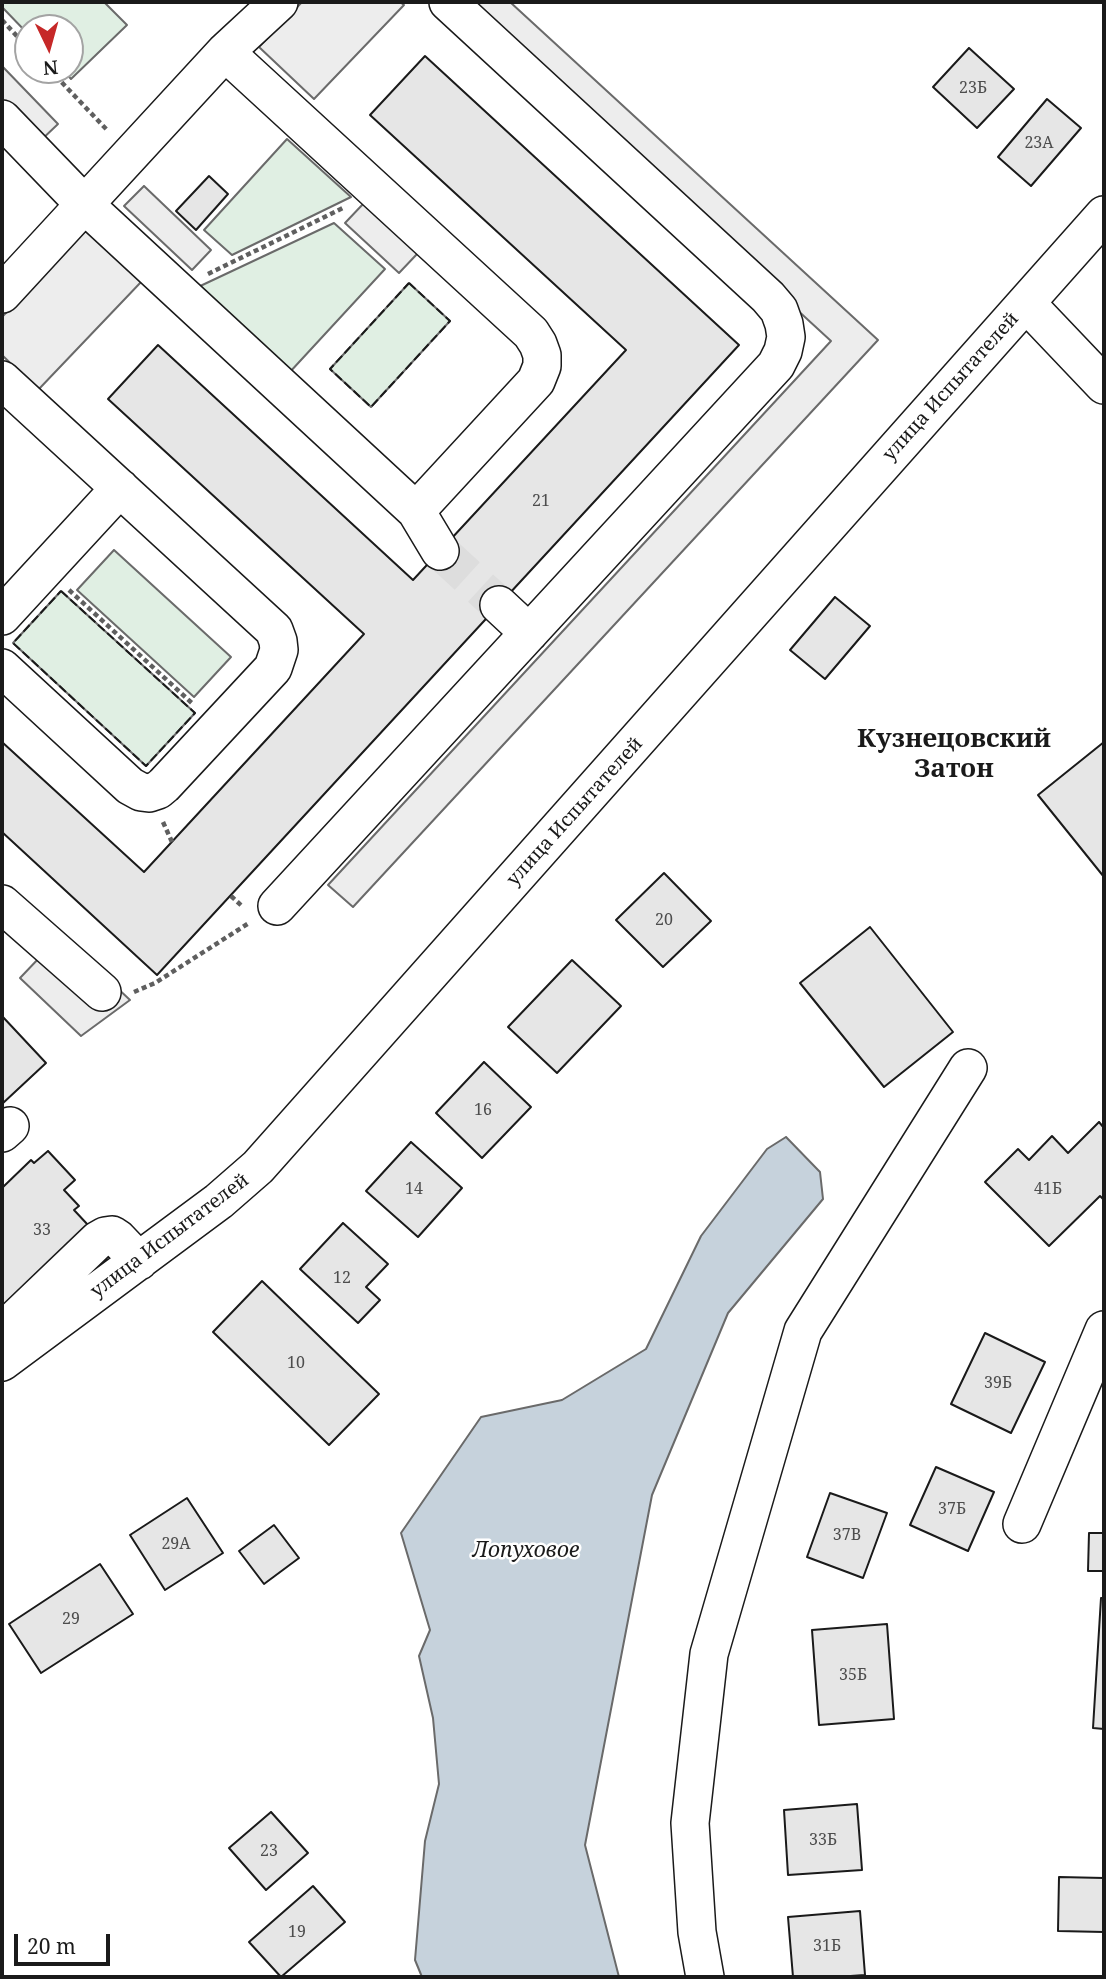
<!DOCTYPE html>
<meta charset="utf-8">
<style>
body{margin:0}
#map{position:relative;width:1106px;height:1979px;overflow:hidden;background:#fff;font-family:"Noto Serif",serif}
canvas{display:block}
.frame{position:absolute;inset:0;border:4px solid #1a1a1a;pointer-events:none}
.north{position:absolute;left:14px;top:14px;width:70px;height:70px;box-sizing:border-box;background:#fff;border:2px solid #a3a3a3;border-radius:50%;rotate:175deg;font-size:19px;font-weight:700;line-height:28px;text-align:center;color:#1a1a1a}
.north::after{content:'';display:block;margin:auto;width:24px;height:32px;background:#c62828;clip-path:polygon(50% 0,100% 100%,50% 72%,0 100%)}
.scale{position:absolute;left:14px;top:1934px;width:96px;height:32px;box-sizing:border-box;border:4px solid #1a1a1a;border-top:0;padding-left:9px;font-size:21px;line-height:24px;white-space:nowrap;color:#1a1a1a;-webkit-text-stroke:5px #fff;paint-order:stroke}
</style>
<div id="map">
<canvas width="1106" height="1979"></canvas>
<div class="frame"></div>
<div class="north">N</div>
<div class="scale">20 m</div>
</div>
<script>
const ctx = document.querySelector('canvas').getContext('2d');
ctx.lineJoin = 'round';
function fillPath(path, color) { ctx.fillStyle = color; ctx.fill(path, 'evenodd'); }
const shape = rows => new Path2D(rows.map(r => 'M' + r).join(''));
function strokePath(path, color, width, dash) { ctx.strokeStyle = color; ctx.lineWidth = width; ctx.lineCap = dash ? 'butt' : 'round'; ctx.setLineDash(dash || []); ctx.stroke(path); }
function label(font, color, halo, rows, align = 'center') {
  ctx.font = font + ' "Noto Serif",serif'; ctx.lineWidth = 5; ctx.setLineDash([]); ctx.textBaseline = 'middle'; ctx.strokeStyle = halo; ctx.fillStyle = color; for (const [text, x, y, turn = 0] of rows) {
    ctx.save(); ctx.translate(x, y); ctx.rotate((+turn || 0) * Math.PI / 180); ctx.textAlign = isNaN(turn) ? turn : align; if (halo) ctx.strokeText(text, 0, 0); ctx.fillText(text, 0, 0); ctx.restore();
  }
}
const green = shape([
 [2,2,104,2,127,25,71,79,63,70,70,70,70,28,28,28,28,34,2,7,2,2],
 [287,139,351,197,232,255,204,230,287,139],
 [334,223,385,269,289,373,196,288,334,223],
 [409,283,450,321,371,407,330,369,409,283],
 [114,550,231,657,194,697,77,590,114,550],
 [61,591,195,713,146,766,13,643,61,591]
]);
fillPath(green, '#e0efe3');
strokePath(green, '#6a6a6a', 2);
const parking = shape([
 [302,2,400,2,404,5,314,99,259,47,302,2],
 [462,2,510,2,878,340,353,907,328,885,831,341,462,2],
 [2,66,58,124,37,144,2,109,2,66],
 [144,186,211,250,192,270,124,206,144,186],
 [364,203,418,253,399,273,345,223,364,203],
 [86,229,142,281,38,390,2,355,2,317,86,229],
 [61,935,130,1000,81,1036,20,978,61,935]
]);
fillPath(parking, '#ededed');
strokePath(parking, '#6a6a6a', 2);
const water = shape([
 [786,1137,820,1172,823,1199,728,1313,652,1495,585,1845,619,1977,422,1977,415,1960,425,1841,439,1784,433,1718,419,1656,430,1630,401,1533,481,1417,562,1400,646,1349,701,1236,767,1149,786,1137]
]);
fillPath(water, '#c6d2dc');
strokePath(water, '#6a6a6a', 2);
const building = shape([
 [969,48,1014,89,977,128,933,87,969,48],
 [425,56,739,345,157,975,2,832,2,742,144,872,364,634,108,399,158,345,413,580,626,350,370,115,425,56],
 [1047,99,1081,128,1031,186,998,157,1047,99],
 [209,176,228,194,196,230,176,211,209,176],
 [835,597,870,626,825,679,790,650,835,597],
 [1104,742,1104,877,1038,795,1104,742],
 [664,873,711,921,663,967,616,920,664,873],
 [870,927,953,1032,884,1087,800,983,870,927],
 [572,960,621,1006,557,1073,508,1027,572,960],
 [2,1016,46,1063,2,1104,2,1016],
 [484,1062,531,1107,482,1158,436,1113,484,1062],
 [1099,1122,1104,1128,1104,1200,1100,1196,1049,1246,985,1182,1018,1149,1029,1160,1052,1136,1068,1153,1099,1122],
 [411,1142,462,1188,418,1237,366,1191,411,1142],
 [48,1151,75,1180,64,1190,79,1206,74,1210,88,1225,2,1321,2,1188,31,1160,34,1163,48,1151],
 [343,1223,388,1264,366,1287,380,1300,358,1323,300,1269,343,1223],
 [262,1281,379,1394,329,1445,213,1332,262,1281],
 [985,1333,1045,1362,1011,1433,951,1404,985,1333],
 [936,1467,994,1492,968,1551,910,1525,936,1467],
 [830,1493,887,1513,863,1578,807,1557,830,1493],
 [187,1498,223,1553,165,1590,130,1535,187,1498],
 [274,1525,299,1558,264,1584,239,1551,274,1525],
 [1089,1533,1104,1533,1104,1571,1088,1571,1089,1533],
 [100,1564,133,1614,41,1673,9,1624,100,1564],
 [1101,1598,1104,1598,1104,1729,1093,1728,1101,1598],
 [887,1624,894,1719,819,1725,812,1630,887,1624],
 [857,1804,862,1870,788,1875,784,1810,857,1804],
 [271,1812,308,1853,266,1890,229,1848,271,1812],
 [1059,1877,1104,1878,1104,1932,1058,1931,1059,1877],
 [313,1886,345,1922,281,1977,249,1942,313,1886],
 [860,1911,865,1975,836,1977,793,1977,788,1917,860,1911]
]);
fillPath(building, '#e6e6e6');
strokePath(building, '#1a1a1a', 2);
strokePath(shape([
 [440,551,499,605]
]), '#ddd', 37, [37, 18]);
const minor = shape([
 [2,119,84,204,416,511,536,381,542,366,542,355,538,344,531,333,225,52],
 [2,294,225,52,279,2],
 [1026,303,1104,385],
 [2,380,274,630,278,641,279,650,273,668,164,785,158,790,149,793,141,792,130,786,2,668],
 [416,511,440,551],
 [499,605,529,633],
 [2,616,120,488],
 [2,904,102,992],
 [277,906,776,365,783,351,786,337,784,324,779,310,768,297,448,2],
 [2,1133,10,1126],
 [2,1332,98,1240,105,1236,112,1235,118,1239,139,1261],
 [2,1362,219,1201,258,1167,1104,215],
 [1022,1524,1104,1330],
 [705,1977,697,1932,690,1823,709,1654,803,1331,968,1068]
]);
strokePath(minor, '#1a1a1a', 40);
strokePath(shape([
 [2,20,28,48],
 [50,70,108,131],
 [208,274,345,207],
 [69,590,194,705],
 [163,822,172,842],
 [231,896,243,907],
 [134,992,155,983,249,923]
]), '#5f5f5f', 4.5, [5, 3.5]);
strokePath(minor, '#fff', 37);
strokePath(shape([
 [409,283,450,321,371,407,330,369,409,283],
 [61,591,195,713,146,766,13,643,61,591]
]), '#1a1a1a', 2, [9, 3.5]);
label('16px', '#4d4d4d', null, [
 ["23Б",973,88],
 ["23А",1039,143],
 ["21",541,501],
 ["20",664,920],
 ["16",483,1110],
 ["14",414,1189],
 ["41Б",1048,1189],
 ["33",42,1230],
 ["12",342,1278],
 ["10",296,1363],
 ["39Б",998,1383],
 ["37Б",952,1509],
 ["37В",847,1535],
 ["29А",176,1544],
 ["29",71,1619],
 ["35Б",853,1675],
 ["33Б",823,1840],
 ["23",269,1851],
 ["19",297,1932],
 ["31Б",827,1946]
]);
label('19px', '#1a1a1a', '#fff', [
 ["улица Испытателей",951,387,-48],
 ["улица Испытателей",575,812,-48],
 ["улица Испытателей",170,1236,-37]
]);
label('italic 21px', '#1a1a1a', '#fff', [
 ["Лопуховое",526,1551]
]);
label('bold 26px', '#1a1a1a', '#fff', [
 ["Кузнецовский",954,740],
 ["Затон",954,770]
]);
</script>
